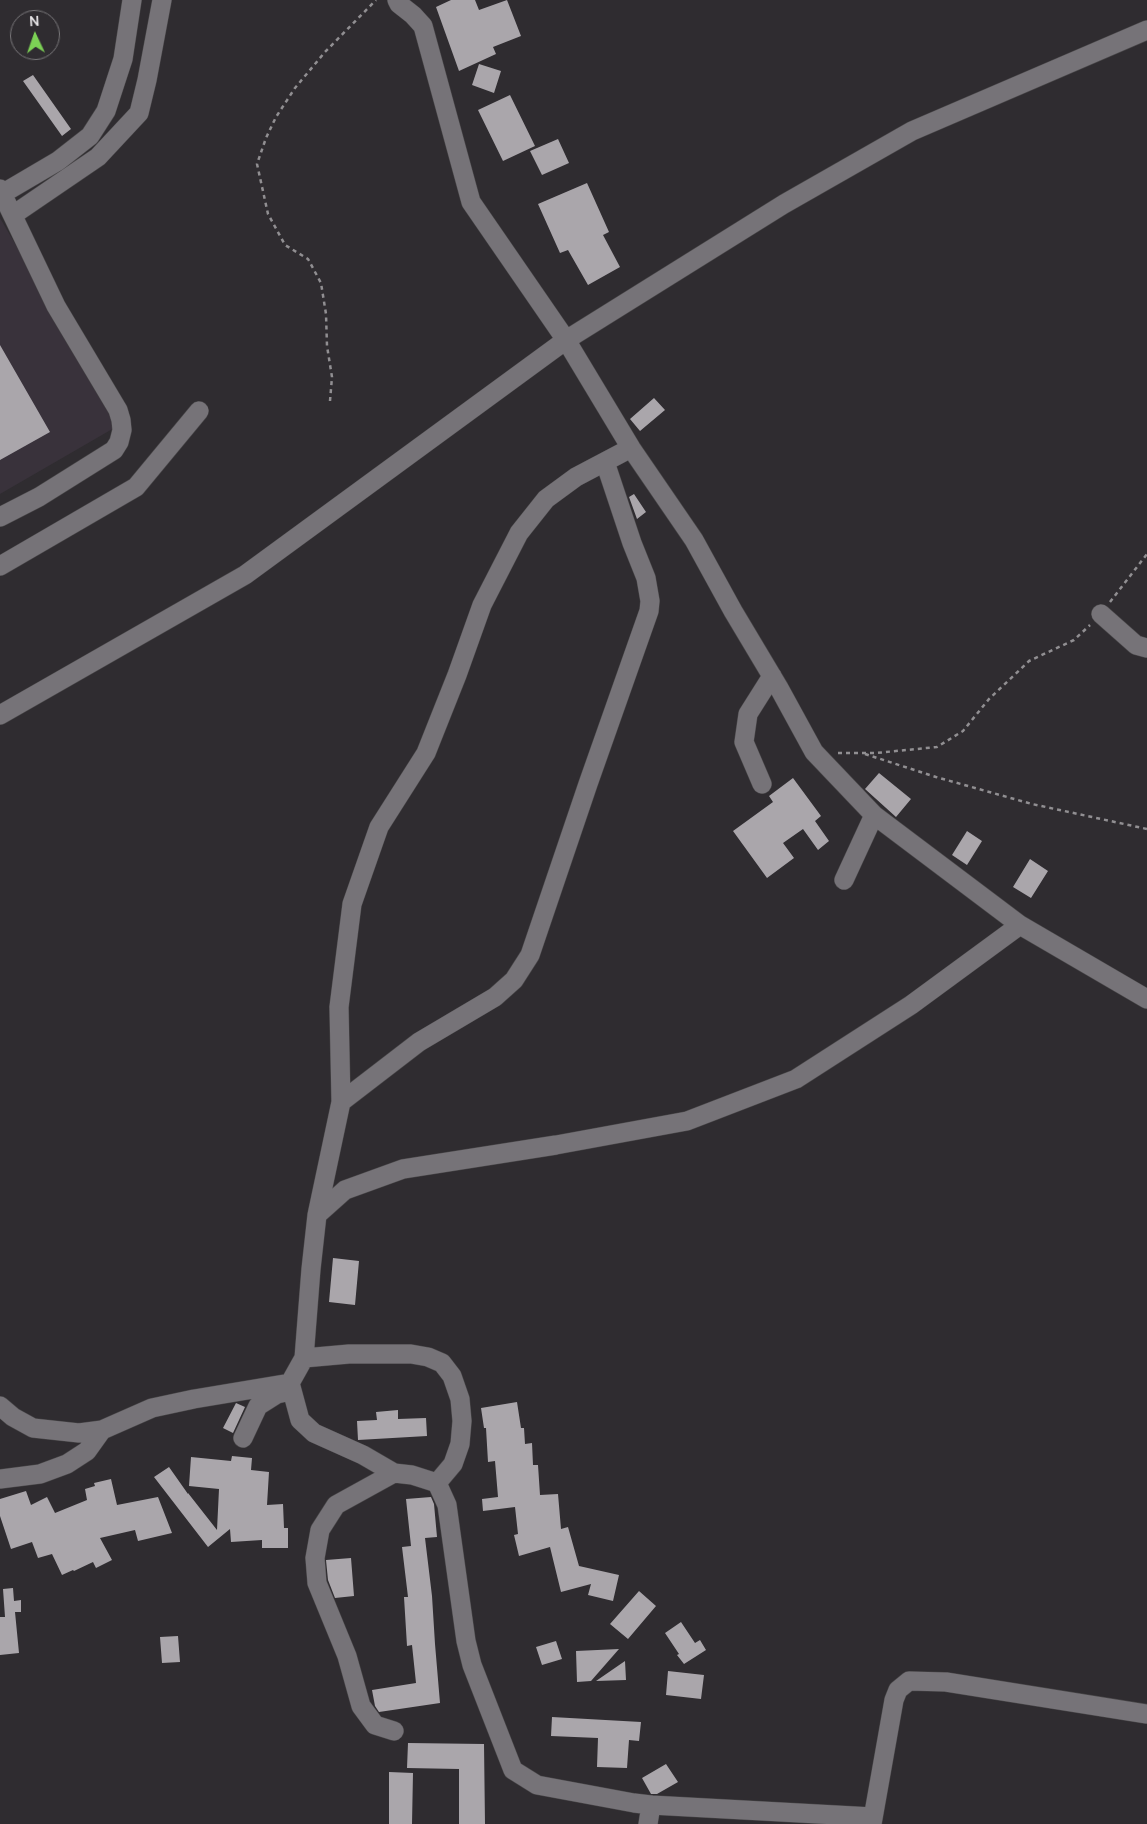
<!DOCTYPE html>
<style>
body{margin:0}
#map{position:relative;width:1147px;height:1824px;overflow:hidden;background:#2f2c30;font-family:Manrope,sans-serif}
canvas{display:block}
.north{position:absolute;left:10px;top:10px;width:50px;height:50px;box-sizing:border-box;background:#2f2c30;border:1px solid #787679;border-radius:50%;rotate:357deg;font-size:14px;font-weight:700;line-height:20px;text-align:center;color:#e6e4e6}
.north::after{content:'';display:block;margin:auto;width:18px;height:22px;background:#7cd155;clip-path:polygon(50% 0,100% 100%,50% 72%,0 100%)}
</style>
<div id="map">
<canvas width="1147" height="1824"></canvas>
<div class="north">N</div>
</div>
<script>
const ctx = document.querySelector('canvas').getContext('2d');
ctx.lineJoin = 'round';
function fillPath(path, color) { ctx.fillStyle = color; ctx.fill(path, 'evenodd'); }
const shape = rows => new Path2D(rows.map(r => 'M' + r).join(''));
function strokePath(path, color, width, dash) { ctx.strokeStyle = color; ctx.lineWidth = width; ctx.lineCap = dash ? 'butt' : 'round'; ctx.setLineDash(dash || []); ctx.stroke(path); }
fillPath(shape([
 [0,218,121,424,0,494]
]), '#39323b');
fillPath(shape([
 [451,0,475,0,479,10,507,0,521,36,493,47,496,54,459,71,436,7],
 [479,64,501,71,494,93,472,85],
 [33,75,71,129,62,136,23,81],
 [510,95,535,146,503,161,478,110],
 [558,139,569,163,542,175,530,151],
 [587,183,609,232,603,235,620,267,588,285,568,250,560,253,538,204],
 [0,345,50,432,0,460],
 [654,398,665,410,640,431,630,419],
 [634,494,646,512,637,519,629,497],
 [879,773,911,799,896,817,865,789],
 [793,778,821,816,815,821,829,841,818,850,803,829,783,843,794,858,767,878,733,831,773,802,769,796],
 [967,831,982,841,967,865,952,855],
 [1030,859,1048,871,1031,898,1013,887],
 [333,1258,359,1261,355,1305,329,1302],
 [517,1402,521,1428,524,1428,525,1444,532,1443,533,1465,538,1465,540,1495,558,1494,561,1529,568,1527,579,1566,619,1575,613,1601,588,1595,591,1584,561,1592,550,1547,519,1556,514,1535,518,1534,515,1507,483,1511,482,1499,498,1497,495,1461,488,1462,486,1428,484,1428,481,1408],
 [236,1403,245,1407,233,1433,223,1428],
 [398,1410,398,1419,426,1418,427,1436,358,1440,357,1421,377,1420,376,1412],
 [232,1456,252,1458,251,1470,269,1472,267,1505,283,1504,284,1528,288,1528,288,1548,262,1548,262,1540,231,1542,230,1529,208,1547,154,1477,169,1467,188,1494,188,1493,217,1530,219,1489,189,1486,191,1457,231,1461],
 [111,1479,117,1505,158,1497,172,1533,138,1541,135,1530,100,1538,112,1560,96,1568,93,1562,74,1571,73,1570,62,1575,52,1554,38,1558,32,1542,11,1549,0,1516,0,1499,26,1491,31,1505,47,1497,55,1513,87,1500,85,1489,95,1486,94,1483],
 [431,1497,434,1504,437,1537,425,1538,432,1596,435,1644,440,1703,379,1712,375,1706,372,1690,416,1683,412,1645,407,1646,404,1597,408,1597,402,1547,411,1546,406,1499],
 [351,1558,354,1596,335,1598,328,1580,326,1560],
 [13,1588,14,1601,21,1600,21,1612,15,1612,19,1653,0,1655,0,1617,5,1617,3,1589],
 [639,1591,656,1606,628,1639,610,1624],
 [681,1622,695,1643,700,1640,706,1650,684,1664,677,1655,679,1654,665,1633],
 [178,1636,180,1662,162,1663,160,1637],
 [556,1641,562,1659,542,1665,536,1647],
 [619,1649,591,1681,577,1682,576,1651],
 [625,1661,626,1680,596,1681],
 [668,1671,704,1675,701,1699,666,1695],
 [552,1717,641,1722,639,1741,629,1740,627,1768,597,1767,598,1738,551,1736],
 [408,1743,484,1744,485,1824,459,1824,459,1769,407,1768],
 [666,1764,678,1782,657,1794,651,1794,642,1778],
 [389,1772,413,1773,412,1824,389,1824]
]), '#aaa6ab');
const minor = shape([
 [397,0,399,4,413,15,423,26,471,202,566,340,631,448,694,540,733,611,779,688,814,752,874,815,1020,925,1147,999],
 [0,189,56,306,118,410,121,420,122,430,119,442,114,450,39,497,0,517],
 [0,195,58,161,90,136,106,111,123,59,132,0],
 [13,215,98,157,139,113,147,80,162,0],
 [0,566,136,487,199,411],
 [1101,614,1136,645,1147,648],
 [0,715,245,575,566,340,784,204,912,131,1147,30],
 [762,784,744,742,748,714,772,676],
 [844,880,874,815],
 [341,1102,419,1042,495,997,514,980,530,955,588,784,649,611,650,601,646,578,632,543,605,462],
 [317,1215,341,1102,339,1007,352,904,379,827,426,753,457,675,482,605,519,533,546,499,576,477,631,448],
 [304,1358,349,1354,411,1354,428,1357,442,1363,452,1376,460,1399,462,1421,460,1444,453,1464,437,1483],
 [0,1406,13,1417,33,1428,79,1433,102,1430,152,1408,194,1399,290,1383],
 [243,1438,258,1406,277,1394,286,1392],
 [394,1473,336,1505,320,1530,315,1558,317,1583,347,1656,361,1706,375,1725,394,1731],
 [0,1479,40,1474,67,1464,87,1451,102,1430],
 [651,1805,873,1817],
 [648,1824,651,1805,634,1803,537,1785,513,1770,472,1665,466,1641,447,1505,437,1483,412,1475,394,1473,363,1455,314,1433,300,1420,290,1383,304,1358,311,1269,317,1215,345,1190,403,1169,556,1145,687,1121,796,1079,911,1005,1020,925],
 [872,1824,894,1700,898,1690,909,1681,946,1682,1147,1714]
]);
strokePath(minor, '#494749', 20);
strokePath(shape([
 [330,401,332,377,327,346,326,314,321,283,308,259,285,245,268,214,257,164,266,138,276,117,295,88,325,52,376,0],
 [1110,602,1147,554],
 [838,753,876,753,937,747,963,731,989,699,1029,661,1074,640,1090,625],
 [865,754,936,777,1032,804,1147,829]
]), '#918f92', 2.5, [4, 4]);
strokePath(minor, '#767378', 19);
</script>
